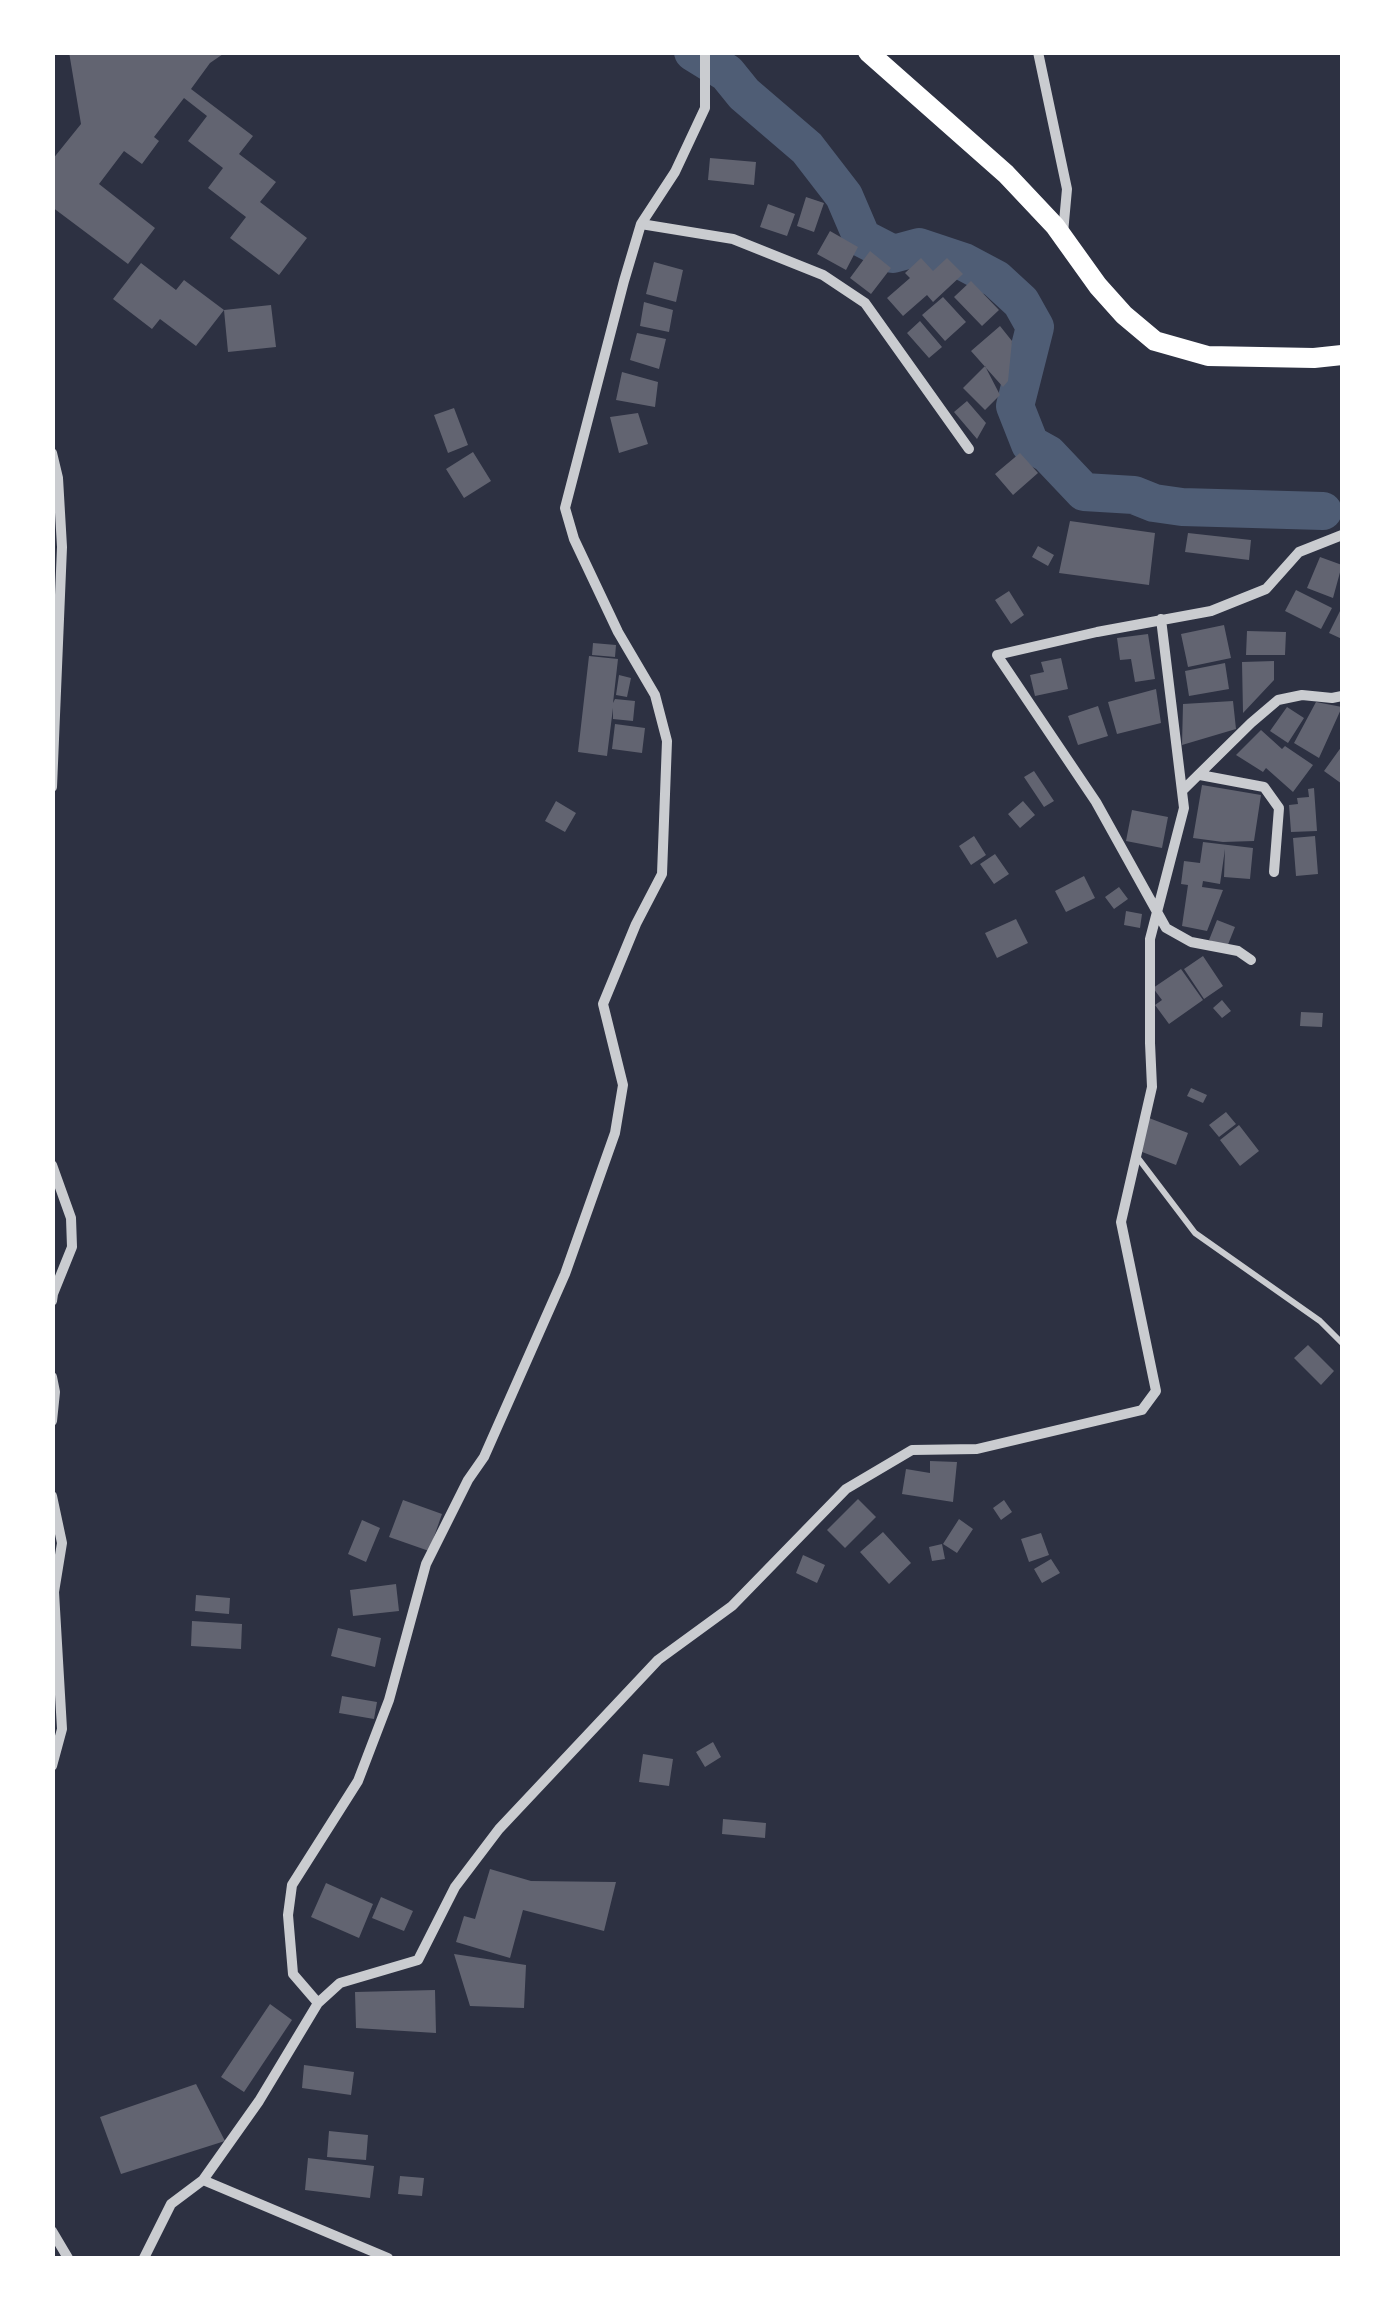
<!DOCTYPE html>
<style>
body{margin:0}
#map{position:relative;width:1395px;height:2311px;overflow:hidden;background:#2d3142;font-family:Inter,sans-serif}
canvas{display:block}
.frame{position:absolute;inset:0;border:55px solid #fff;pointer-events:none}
</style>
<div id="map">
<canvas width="1395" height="2311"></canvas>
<div class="frame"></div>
</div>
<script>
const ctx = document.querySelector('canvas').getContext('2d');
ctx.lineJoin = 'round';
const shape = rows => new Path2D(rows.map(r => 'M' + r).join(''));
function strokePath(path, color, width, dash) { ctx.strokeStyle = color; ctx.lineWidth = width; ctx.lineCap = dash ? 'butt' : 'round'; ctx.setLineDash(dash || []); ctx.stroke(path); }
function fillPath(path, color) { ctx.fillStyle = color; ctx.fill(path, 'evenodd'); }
strokePath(shape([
 [693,52,727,73,744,94,807,148,844,196,862,238,893,254,919,247,964,262,996,279,1021,302,1035,327,1015,406,1030,444,1048,454,1084,492,1134,495,1154,503,1182,507,1323,511]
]), '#4f5d75', 38);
fillPath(shape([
 [69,52,226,52,210,63,191,89,253,136,239,154,276,182,260,202,307,238,279,275,230,238,246,217,208,188,223,168,188,141,207,116,184,98,154,137,159,141,142,164,124,151,99,184,155,228,128,264,52,207,52,160,81,124],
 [710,158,756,162,754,185,708,180],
 [806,197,824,203,814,232,797,226],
 [768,204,795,214,787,236,760,227],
 [830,231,858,247,846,270,817,254],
 [870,251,891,268,871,294,850,278],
 [921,258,933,271,947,258,963,274,933,302,927,295,903,316,887,298,910,278,905,273],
 [654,262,683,270,676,302,646,294],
 [141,263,176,290,184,280,224,310,271,305,276,347,228,352,224,310,196,346,160,319,152,329,113,299],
 [971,281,999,310,982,326,954,297],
 [943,297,966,322,945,341,922,315],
 [644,302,673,310,669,332,640,326],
 [920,321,942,347,929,358,907,333],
 [1000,326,1012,341,1008,381,1003,387,971,351],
 [637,333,666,339,659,369,630,360],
 [985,366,1000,395,985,410,963,388],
 [622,372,658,382,655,407,616,400],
 [967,401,986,423,977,439,954,412],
 [454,408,468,445,448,453,434,415],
 [638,413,648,444,619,453,610,417],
 [473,452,491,481,464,498,446,469],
 [1020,453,1038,473,1013,495,995,474],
 [1070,521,1155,533,1149,585,1059,573],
 [1188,533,1251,540,1249,560,1185,552],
 [1038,546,1054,555,1048,566,1032,557],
 [1320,557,1342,565,1333,598,1307,588],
 [1296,590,1332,608,1321,629,1285,611],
 [1009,591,1024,615,1011,624,995,600],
 [1342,607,1342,639,1329,633],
 [1224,625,1231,658,1188,667,1181,634],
 [1247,631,1286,632,1285,655,1246,655],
 [1148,634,1155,679,1135,682,1131,659,1120,660,1117,638],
 [593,643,616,645,615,657,592,655],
 [589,656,618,659,613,703,615,699,635,701,633,721,613,719,613,708,607,756,578,752],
 [1061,658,1068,689,1035,696,1030,675,1044,672,1041,662],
 [1274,661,1274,680,1243,713,1242,662],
 [1225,663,1229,689,1189,696,1185,671],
 [619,675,631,678,627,697,616,695],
 [1156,689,1161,723,1117,734,1108,702],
 [1233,701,1236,729,1182,745,1183,704],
 [1316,702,1342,707,1319,758,1294,743],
 [1098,706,1108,736,1078,745,1068,716],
 [1287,707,1304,718,1288,743,1270,731],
 [615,724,645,728,642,753,612,749],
 [1261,730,1282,749,1285,746,1313,765,1293,792,1266,768,1263,772,1236,755],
 [1342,746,1342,784,1324,771],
 [1034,771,1054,801,1044,807,1024,777],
 [1202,785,1261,795,1254,841,1223,842,1193,838],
 [1314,788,1317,831,1291,832,1289,805,1298,804,1297,798,1309,797,1308,789],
 [556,801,576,813,565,832,545,821],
 [1023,801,1035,815,1020,828,1008,814],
 [1132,810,1168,817,1162,848,1126,841],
 [974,836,986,855,971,865,959,846],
 [1315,836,1318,874,1296,876,1293,838],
 [1203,842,1253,848,1250,879,1224,877,1225,849,1220,884,1203,881,1202,887,1223,890,1207,931,1182,926,1188,885,1181,884,1184,861,1200,863],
 [995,854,1009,874,994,884,980,864],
 [1084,876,1095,898,1066,912,1055,891],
 [1119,887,1128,899,1114,909,1105,897],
 [1126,911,1142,914,1140,928,1124,925],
 [1016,919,1028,943,997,958,985,933],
 [1217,920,1235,927,1227,947,1209,940],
 [1203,956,1223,986,1204,999,1184,969],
 [1181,969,1203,1000,1169,1024,1155,1005,1162,1000,1153,988],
 [1222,1000,1231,1011,1222,1018,1213,1008],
 [1301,1012,1323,1013,1322,1027,1300,1026],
 [1191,1088,1207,1095,1203,1103,1187,1096],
 [1226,1112,1236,1124,1219,1137,1209,1125],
 [1149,1118,1188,1133,1176,1165,1137,1150],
 [1239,1125,1259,1151,1240,1166,1220,1140],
 [1308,1345,1334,1371,1321,1385,1294,1358],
 [930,1461,957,1462,953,1502,902,1494,906,1469,930,1473],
 [858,1499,876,1517,845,1548,827,1530],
 [403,1500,442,1514,429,1551,389,1537],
 [1004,1500,1012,1512,1001,1520,993,1508],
 [959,1519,973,1529,957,1553,943,1544],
 [362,1520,380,1528,366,1562,348,1554],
 [883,1532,911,1563,889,1584,860,1552],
 [1041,1533,1049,1555,1029,1562,1021,1539],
 [942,1544,945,1559,932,1561,929,1547],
 [803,1555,825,1565,817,1583,796,1573],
 [1051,1559,1060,1573,1042,1583,1034,1569],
 [396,1584,399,1611,353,1616,350,1590],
 [196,1595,230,1598,229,1614,195,1611],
 [192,1621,242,1624,241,1649,191,1646],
 [338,1628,381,1638,375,1667,331,1656],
 [342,1696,377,1702,374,1719,339,1713],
 [713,1742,721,1757,705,1767,696,1752],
 [643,1754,673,1759,669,1786,639,1782],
 [723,1819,766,1823,765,1838,722,1834],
 [490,1869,531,1881,616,1882,604,1931,523,1910,510,1958,456,1942,464,1916,475,1919],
 [326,1883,373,1904,359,1938,311,1917],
 [381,1897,413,1911,404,1931,372,1918],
 [454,1954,526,1965,524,2008,470,2006],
 [435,1990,436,2033,356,2028,355,1992],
 [270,2004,292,2020,244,2092,221,2077],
 [304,2065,354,2072,351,2095,302,2088],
 [196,2084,225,2141,121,2174,100,2117],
 [329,2131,368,2135,366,2160,327,2157],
 [308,2158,374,2166,370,2198,305,2190],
 [400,2176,424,2178,422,2196,398,2194]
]), '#626471');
strokePath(shape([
 [1138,1158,1195,1233,1320,1321,1342,1343]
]), '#caccd0', 6);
strokePath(shape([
 [1038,52,1067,189,1063,233],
 [641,224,733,239,823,275,865,303,969,449],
 [52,453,58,478,62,547,52,787],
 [1200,775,1264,787,1279,808,1274,872],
 [1183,790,1251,723,1278,700,1302,695,1332,698,1342,696],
 [1251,960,1238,951,1191,942,1166,928,1096,802,997,655,1097,632,1211,611,1266,589,1299,552,1342,535],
 [52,1165,71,1218,72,1247,53,1294,52,1301],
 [52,1377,55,1392,52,1421],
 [52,1496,62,1543,54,1592,62,1729,52,1766],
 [318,2003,293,1974,288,1915,292,1885,358,1781,389,1700,426,1564,468,1480,484,1457,565,1274,615,1133,623,1085,603,1004,636,924,662,874,667,741,655,695,618,632,574,539,565,508,624,281,641,224,675,172,705,108,705,52],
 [203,2180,388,2258],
 [52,2231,68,2258],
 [144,2258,171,2204,203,2180,259,2101,318,2003,340,1983,418,1960,455,1887,499,1829,658,1660,732,1606,846,1489,912,1450,977,1449,1142,1410,1156,1391,1121,1222,1152,1087,1150,1043,1150,939,1184,808,1161,619]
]), '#caccd0', 10);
strokePath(shape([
 [868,52,1006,174,1055,226,1098,286,1124,315,1155,341,1208,356,1314,358,1342,355]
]), '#fff', 20);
</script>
